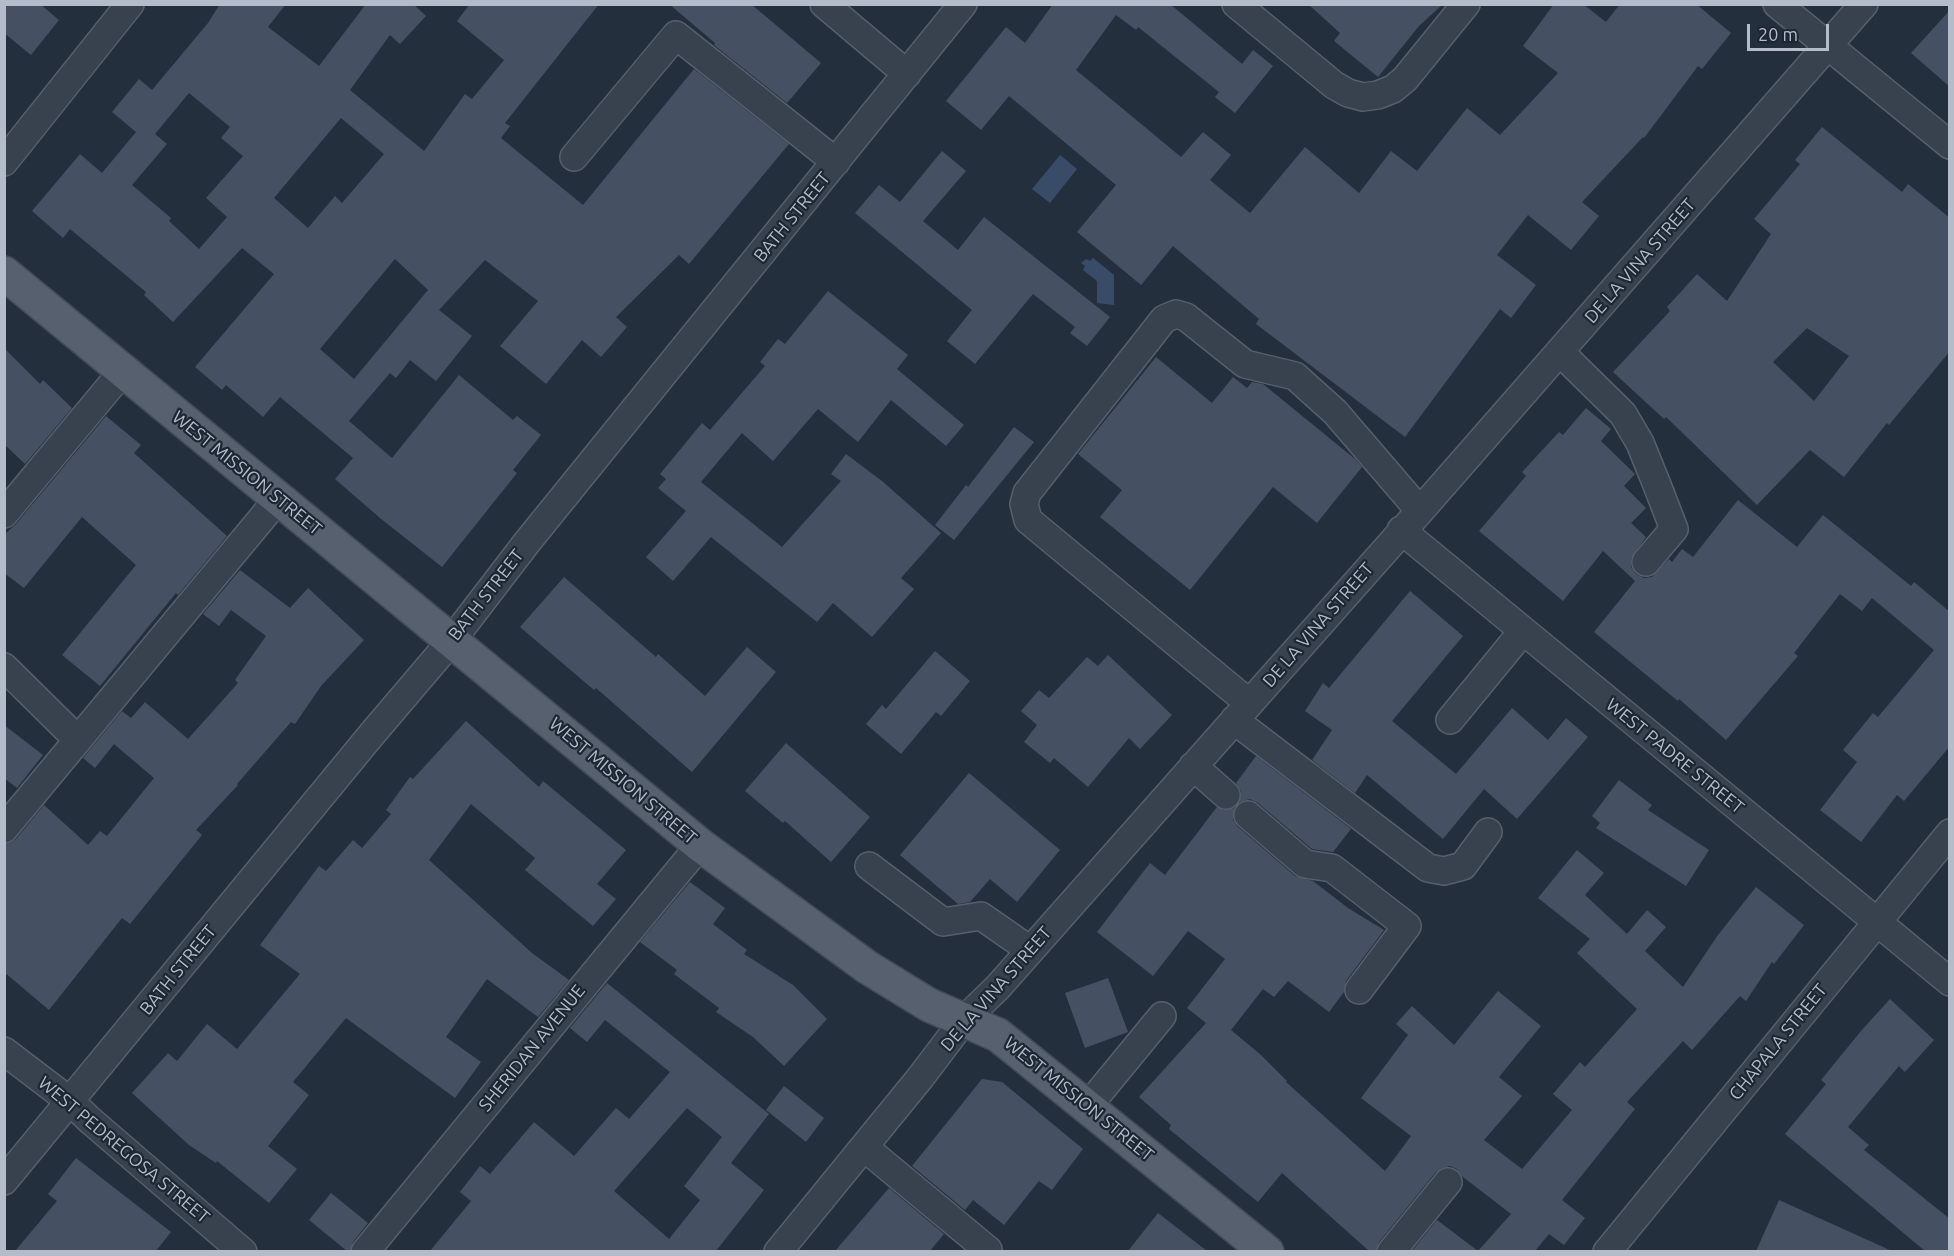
<!DOCTYPE html>
<style>
body{margin:0}
#map{position:relative;width:1954px;height:1256px;overflow:hidden;background:#242f3e;font-family:Ubuntu,sans-serif}
canvas{display:block}
.frame{position:absolute;inset:0;border:6px solid #b4bcc9;pointer-events:none}
.scale{position:absolute;left:1747px;top:24px;width:82px;height:27px;box-sizing:border-box;border:3px solid #b4bcc9;border-top:0;padding-left:8px;font-size:18px;line-height:21px;white-space:nowrap;color:#b4bcc9;-webkit-text-stroke:4px #1d2633;paint-order:stroke}
</style>
<div id="map">
<canvas width="1954" height="1256"></canvas>
<div class="frame"></div>
<div class="scale">20 m</div>
</div>
<script>
const ctx = document.querySelector('canvas').getContext('2d');
ctx.lineJoin = 'round';
function fillPath(path, color) { ctx.fillStyle = color; ctx.fill(path, 'evenodd'); }
const shape = rows => new Path2D(rows.map(r => 'M' + r).join(''));
function strokePath(path, color, width, dash) { ctx.strokeStyle = color; ctx.lineWidth = width; ctx.lineCap = dash ? 'butt' : 'round'; ctx.setLineDash(dash || []); ctx.stroke(path); }
function label(font, color, halo, rows, align = 'center') {
  ctx.font = font + ' Ubuntu,sans-serif'; ctx.lineWidth = 4.5; ctx.setLineDash([]); ctx.textBaseline = 'middle'; ctx.strokeStyle = halo; ctx.fillStyle = color; for (const [text, x, y, turn = 0] of rows) {
    ctx.save(); ctx.translate(x, y); ctx.rotate((+turn || 0) * Math.PI / 180); ctx.textAlign = isNaN(turn) ? turn : align; if (halo) ctx.strokeText(text, 0, 0); ctx.fillText(text, 0, 0); ctx.restore();
  }
}
fillPath(shape([
 [1060,155,1077,169,1050,203,1032,189],
 [1093,258,1114,275,1114,305,1097,303,1097,281,1083,270,1085,266,1081,263,1086,259,1090,261]
]), '#394c67');
fillPath(shape([
 [4,4,40,4,59,20,31,55,4,33],
 [220,4,286,4,268,27,319,66,366,4,413,4,426,16,400,44,390,35,350,90,424,151,465,94,472,99,504,60,457,21,470,4,599,4,505,123,510,126,501,138,583,205,694,69,789,144,689,264,679,255,616,317,627,327,601,357,582,340,546,384,500,346,538,301,485,260,439,310,472,336,436,381,410,360,396,378,390,373,349,421,392,458,459,375,513,420,517,416,541,435,513,470,517,473,442,567,380,518,335,479,353,458,280,397,263,417,226,385,222,390,195,367,274,274,242,248,173,322,144,295,146,292,70,229,63,238,32,211,80,154,102,173,136,132,112,112,139,79,152,90,208,23],
 [189,93,230,127,221,138,243,156,206,198,227,217,199,249,169,221,171,218,132,185,167,144,155,134],
 [341,118,384,154,342,203,335,196,308,228,274,198],
 [395,259,428,290,354,379,320,349],
 [669,4,751,4,821,63,787,103,714,45,715,43],
 [1053,4,1170,4,1242,64,1253,50,1273,66,1235,113,1215,97,1219,92,1138,27,1136,30,1116,15,1076,70,1181,157,1203,132,1231,155,1210,180,1250,213,1305,147,1359,193,1391,151,1417,171,1467,108,1500,135,1558,73,1523,46,1554,4,1583,4,1606,22,1620,4,1696,4,1731,33,1702,69,1698,66,1644,138,1643,137,1582,202,1599,216,1571,250,1528,215,1497,255,1536,285,1511,318,1500,309,1405,437,1256,324,1259,319,1173,246,1141,285,1077,232,1116,185,1009,96,981,130,946,101,1006,27,1025,43],
 [1308,4,1443,4,1419,26,1378,77,1334,41,1340,33],
 [1950,10,1950,87,1911,53],
 [1822,127,1902,192,1908,184,1950,218,1950,351,1889,425,1887,423,1844,477,1810,450,1757,505,1666,417,1664,419,1613,372,1670,311,1667,307,1697,274,1727,301,1771,234,1754,219,1800,164,1795,160],
 [1807,328,1849,356,1814,401,1773,362],
 [942,151,966,171,923,221,958,250,984,217,1110,317,1087,346,1070,333,1075,327,1033,294,975,364,947,341,972,310,855,213,879,185,900,202],
 [828,291,908,355,897,369,964,425,946,446,891,400,858,442,818,409,773,461,742,433,701,482,782,547,841,481,831,474,846,454,882,481,941,533,901,578,914,589,872,637,833,603,817,622,711,537,673,581,646,557,686,511,658,488,666,479,660,474,702,423,710,430,765,366,760,362,778,339,785,344],
 [4,348,40,384,43,380,72,408,25,464,4,444],
 [1156,357,1212,403,1233,377,1247,388,1252,382,1263,384,1355,459,1362,467,1317,523,1273,487,1190,590,1100,517,1122,490,1078,454],
 [1586,408,1611,429,1601,441,1635,474,1624,486,1646,508,1631,523,1646,537,1631,559,1631,567,1636,574,1644,578,1652,577,1669,559,1672,562,1682,549,1693,557,1738,500,1797,547,1823,515,1911,586,1914,582,1950,612,1950,746,1904,801,1897,795,1861,842,1820,810,1857,762,1843,750,1873,713,1878,717,1934,650,1872,598,1862,611,1840,594,1794,653,1798,656,1726,740,1679,699,1678,701,1594,632,1635,581,1603,551,1563,601,1479,531,1526,476,1522,472,1559,432,1563,435],
 [106,416,141,445,134,453,227,536,178,595,176,593,100,686,62,655,136,565,82,517,24,588,4,573,4,535,16,524],
 [1014,427,1034,442,954,540,935,525,966,485,968,487],
 [240,570,290,608,308,588,364,640,321,686,295,724,291,722,237,784,238,785,196,830,202,835,130,924,122,918,49,1010,4,972,4,844,10,843,16,839,44,805,88,845,100,831,107,836,154,778,114,744,95,768,83,758,122,711,131,718,145,702,188,739,238,683,235,680,266,636,231,610,219,626,203,614],
 [564,577,656,657,658,654,705,696,747,647,776,672,692,772,596,688,594,690,520,627],
 [1410,591,1463,636,1392,721,1456,774,1512,708,1548,740,1566,718,1588,737,1517,819,1484,789,1443,839,1367,775,1355,793,1312,760,1332,730,1305,711,1323,683,1329,688],
 [935,651,970,681,941,716,936,712,901,754,866,724,882,705,886,709],
 [1108,655,1172,715,1140,749,1129,738,1088,787,1054,758,1050,763,1024,742,1037,725,1021,711,1039,690,1049,698,1087,657,1098,666],
 [466,721,539,787,543,781,626,850,597,884,616,899,593,926,525,870,535,858,471,804,429,860,532,953,569,980,538,1017,487,979,446,1037,481,1062,455,1098,346,1018,293,1082,309,1095,268,1146,297,1169,269,1203,217,1161,216,1163,189,1145,132,1093,168,1053,177,1061,207,1024,237,1049,300,974,260,945,319,866,326,871,353,840,362,848,391,814,386,810,410,777,413,779],
 [4,725,43,755,17,788,4,778],
 [786,743,870,817,831,862,785,821,783,823,745,791],
 [1256,756,1351,829,1333,852,1312,849,1258,803,1250,799,1239,802,1241,791,1236,783],
 [969,773,1060,850,1017,902,990,879,970,902,958,904,900,855],
 [1619,780,1652,805,1648,810,1709,850,1686,886,1596,828,1600,823,1592,816],
 [1217,807,1224,810,1235,808,1233,820,1237,826,1295,876,1313,881,1348,908,1384,930,1346,981,1344,992,1329,1012,1288,981,1274,997,1263,989,1231,1030,1261,1055,1287,1081,1286,1082,1385,1171,1411,1136,1361,1098,1408,1035,1396,1024,1412,1006,1454,1045,1498,991,1541,1026,1499,1077,1522,1096,1484,1140,1522,1169,1572,1110,1553,1094,1580,1062,1585,1067,1637,1009,1577,953,1590,939,1538,898,1577,850,1604,873,1585,895,1627,934,1647,910,1666,927,1645,951,1683,987,1718,935,1756,887,1804,925,1774,964,1772,962,1746,1001,1740,996,1692,1050,1683,1041,1627,1102,1635,1109,1562,1200,1585,1218,1564,1245,1549,1234,1535,1251,1412,1251,1437,1220,1478,1251,1511,1214,1463,1177,1457,1169,1450,1166,1442,1168,1436,1172,1379,1242,1376,1251,1369,1251,1282,1173,1258,1202,1169,1129,1171,1125,1139,1097,1206,1023,1187,1008,1225,959,1188,931,1153,976,1097,932,1150,863,1165,875],
 [690,882,725,908,713,924,747,950,744,954,793,985,827,1019,784,1066,753,1037,716,1012,719,1008,674,974,677,970,640,942],
 [1108,978,1128,1032,1085,1048,1065,993],
 [607,983,769,1114,731,1163,764,1190,716,1251,430,1251,471,1201,460,1192,480,1166,490,1174,534,1122,574,1156,616,1108,629,1119,670,1072,605,1020,587,1042,570,1028],
 [687,1108,722,1137,684,1186,700,1200,669,1239,614,1191],
 [1890,999,1934,1040,1905,1072,1899,1066,1848,1127,1869,1145,1864,1150,1950,1219,1950,1251,1925,1251,1785,1134,1826,1084,1821,1080,1861,1031],
 [982,1079,1002,1082,1083,1149,1052,1190,1039,1181,1004,1225,973,1200,965,1210,912,1166],
 [784,1086,824,1118,806,1142,766,1110],
 [76,1158,171,1232,156,1251,15,1251,57,1201,48,1194],
 [889,1188,944,1234,930,1251,835,1251],
 [331,1193,368,1223,353,1242,350,1251,347,1251,309,1220],
 [1779,1200,1892,1251,1756,1251],
 [1158,1213,1207,1251,1128,1251]
]), '#455162');
const minor = shape([
 [824,4,907,74],
 [1236,4,1334,85,1348,93,1363,97,1378,95,1393,89,1405,79,1466,4],
 [1777,4,1950,145],
 [574,157,676,35,836,162],
 [4,162,130,4],
 [1560,352,1623,414,1640,443,1657,485,1674,529,1646,562],
 [4,514,123,371],
 [1401,530,1950,982],
 [4,667,78,740],
 [1249,703,1028,520,1024,504,1027,493,1164,319,1176,314,1186,317,1245,364,1295,376,1335,412,1420,511],
 [1234,720,1428,868,1444,871,1463,866,1488,832],
 [1450,720,1523,631],
 [1193,766,1226,795],
 [1248,815,1305,864,1332,868,1407,926,1359,990],
 [4,829,278,499],
 [869,866,943,922,981,916,1030,950],
 [4,1051,71,1102,91,1121,243,1252],
 [1088,1106,1162,1016],
 [864,1147,988,1250,987,1252],
 [4,1181,372,734,452,640,528,541,963,4],
 [365,1252,700,845],
 [778,1252,920,1078,964,1020,998,987,1420,511,1864,4],
 [1391,1252,1448,1182],
 [1607,1252,1950,833]
]);
const major = shape([
 [4,273,700,845,867,967,929,1005,998,1035,1267,1252]
]);
strokePath(minor, '#565f6c', 30);
strokePath(major, '#414a57', 36);
strokePath(minor, '#38414e', 27);
strokePath(major, '#56606e', 33);
label('18px', '#b4bcc9', '#1d2633', [
 ["BATH STREET",792,217,-51],
 ["DE LA VINA STREET",1640,261,-49],
 ["WEST MISSION STREET",247,473,39],
 ["BATH STREET",486,595,-52],
 ["DE LA VINA STREET",1318,625,-49],
 ["WEST PADRE STREET",1675,756,39],
 ["WEST MISSION STREET",623,781,40],
 ["BATH STREET",178,970,-51],
 ["DE LA VINA STREET",996,989,-49],
 ["CHAPALA STREET",1778,1042,-51],
 ["SHERIDAN AVENUE",532,1048,-51],
 ["WEST MISSION STREET",1079,1099,39],
 ["WEST PEDREGOSA STREET",124,1150,40]
]);
</script>
